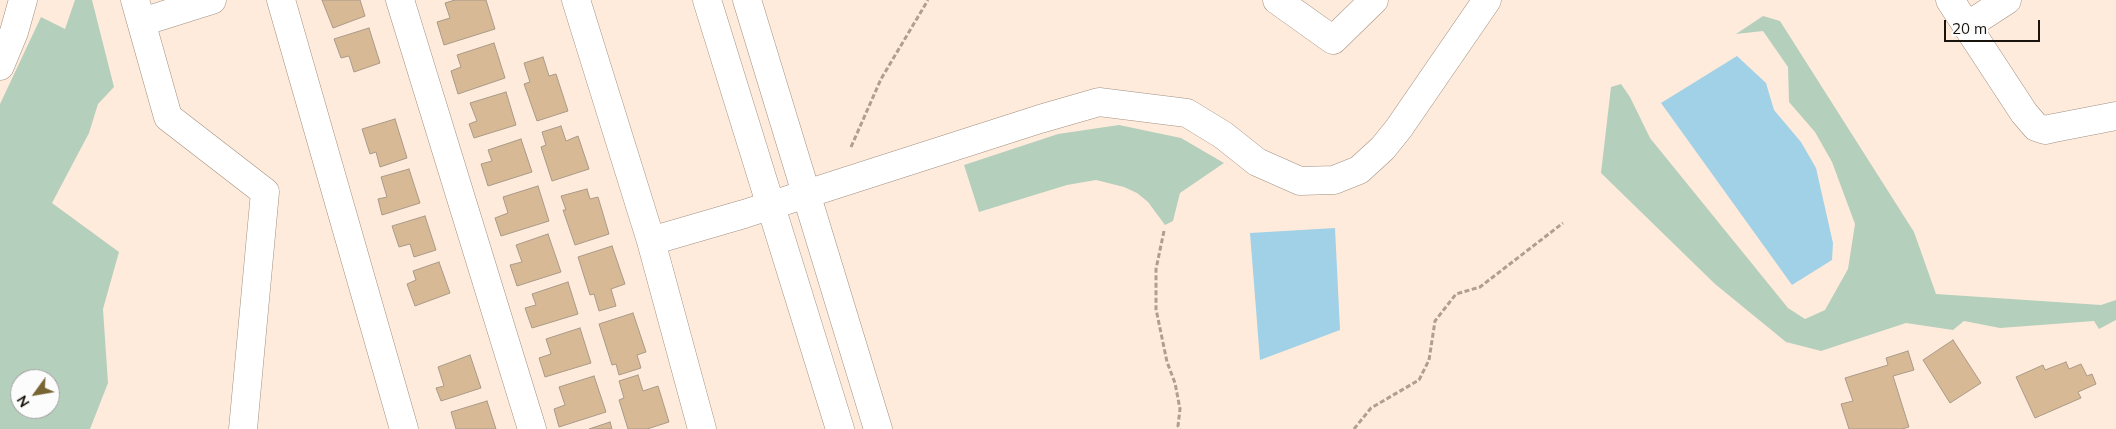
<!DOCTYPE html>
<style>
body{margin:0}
#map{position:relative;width:2116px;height:429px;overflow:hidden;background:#ffebdb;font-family:Mulish,sans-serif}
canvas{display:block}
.north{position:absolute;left:10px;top:369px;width:50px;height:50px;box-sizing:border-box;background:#fcfcfc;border:1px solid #a19f9c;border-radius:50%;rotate:238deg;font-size:14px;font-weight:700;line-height:20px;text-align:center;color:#19130d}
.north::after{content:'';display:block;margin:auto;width:18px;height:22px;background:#786534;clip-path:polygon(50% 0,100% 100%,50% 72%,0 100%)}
.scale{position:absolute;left:1944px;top:20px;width:96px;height:22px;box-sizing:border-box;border:2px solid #19130d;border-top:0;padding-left:6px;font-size:15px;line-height:18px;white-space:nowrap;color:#19130d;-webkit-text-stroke:4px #fcfcfc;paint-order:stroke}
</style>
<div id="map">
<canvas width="2116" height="429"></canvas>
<div class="north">N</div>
<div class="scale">20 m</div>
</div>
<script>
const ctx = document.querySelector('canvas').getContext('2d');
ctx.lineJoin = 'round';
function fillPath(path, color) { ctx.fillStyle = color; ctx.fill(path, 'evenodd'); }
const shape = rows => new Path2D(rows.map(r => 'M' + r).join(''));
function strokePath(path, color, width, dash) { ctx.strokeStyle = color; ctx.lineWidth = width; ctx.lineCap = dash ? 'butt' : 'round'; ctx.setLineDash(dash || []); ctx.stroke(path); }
fillPath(shape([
 [75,0,92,0,114,87,98,104,89,133,52,203,119,252,103,309,108,383,90,429,0,429,0,104,41,17,65,29],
 [20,379,50,379,50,409,20,409],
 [1763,16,1780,21,1914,232,1936,294,2101,305,2116,300,2116,320,2099,329,2094,321,2000,328,1964,321,1953,330,1906,323,1821,351,1786,342,1715,284,1601,173,1611,87,1621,84,1630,97,1650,138,1788,308,1805,319,1825,310,1848,269,1855,224,1832,162,1815,132,1789,102,1788,67,1763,31,1736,34],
 [1119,125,1181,138,1224,163,1180,193,1173,221,1165,225,1148,202,1137,193,1124,187,1096,180,1067,185,979,212,964,165,1058,134]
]), '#b5cfbd');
fillPath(shape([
 [1737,56,1766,83,1774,110,1801,142,1816,168,1833,243,1832,260,1792,285,1661,103],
 [1335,228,1340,330,1260,360,1250,233]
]), '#a1d1e6');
const building = shape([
 [322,0,360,0,365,16,333,28,322,0],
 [455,0,486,0,495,29,444,45,437,22,450,18,445,3,455,0],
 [369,28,380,63,354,72,349,56,341,58,334,39,369,28],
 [494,43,505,78,458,94,451,71,461,67,457,55,494,43],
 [543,57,549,76,556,74,568,111,537,121,524,84,530,82,524,63,543,57],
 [506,92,516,125,474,138,469,124,477,121,470,103,506,92],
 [395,119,407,158,380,167,376,152,370,154,362,129,395,119],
 [561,126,566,141,578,136,589,169,552,181,541,147,546,145,542,132,561,126],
 [521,139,532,172,488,186,481,164,492,161,488,150,521,139],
 [409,169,420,203,382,215,378,199,387,197,381,177,409,169],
 [538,186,549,221,501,236,495,218,508,213,503,197,538,186],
 [587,189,590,199,598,197,609,234,575,245,563,210,566,210,561,196,587,189],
 [425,216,436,250,414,257,410,244,399,247,392,226,425,216],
 [548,234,561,272,517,286,510,265,522,262,516,245,548,234],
 [612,246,625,284,611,289,616,306,599,311,594,294,590,295,578,257,612,246],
 [439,262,450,293,415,306,407,284,416,280,413,271,439,262],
 [568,282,578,314,532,328,525,308,536,305,532,294,568,282],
 [633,313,646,352,637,355,641,368,619,375,616,364,612,365,599,324,633,313],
 [580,328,591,363,545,377,539,358,551,354,546,339,580,328],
 [1953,340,1981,383,1950,403,1923,360,1953,340],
 [1908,351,1914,370,1893,376,1909,427,1902,429,1849,429,1841,404,1853,401,1845,378,1888,365,1886,358,1908,351],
 [470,355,481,388,441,401,436,388,444,386,438,367,470,355],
 [2066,362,2069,369,2081,364,2087,376,2092,374,2096,384,2078,392,2081,398,2035,418,2016,377,2043,365,2045,370,2066,362],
 [638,375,643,391,658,386,669,422,647,429,628,429,619,400,624,398,619,381,638,375],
 [594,376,606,412,559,427,554,409,565,405,559,387,594,376],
 [487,401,496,429,456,429,451,412,487,401],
 [610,422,612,429,589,429,610,422]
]);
fillPath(building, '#d7b996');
strokePath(building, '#a99a88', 1);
const minor = shape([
 [135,0,168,117,265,192,243,429],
 [281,0,404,429],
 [400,0,532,429],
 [576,0,651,241,702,429],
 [707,0,840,429],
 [747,0,878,429],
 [1277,0,1333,40,1374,0],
 [1950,0,2024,113,2036,127,2045,130,2054,128,2116,116],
 [142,22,212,0],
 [1967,26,2007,0],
 [0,66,14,32,23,0],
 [651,241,744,214,1040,119,1099,102,1187,113,1223,135,1257,162,1300,181,1334,180,1359,170,1383,148,1399,128,1487,0]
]);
strokePath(minor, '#a19081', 29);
strokePath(shape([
 [851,147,881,79,928,0],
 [1164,231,1156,269,1156,309,1167,362,1175,383,1180,409,1178,426,1180,429],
 [1354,429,1371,408,1419,380,1429,360,1435,321,1456,294,1480,287,1563,223]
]), '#ae9f92', 3, [5, 2.5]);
strokePath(minor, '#fff', 28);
</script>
